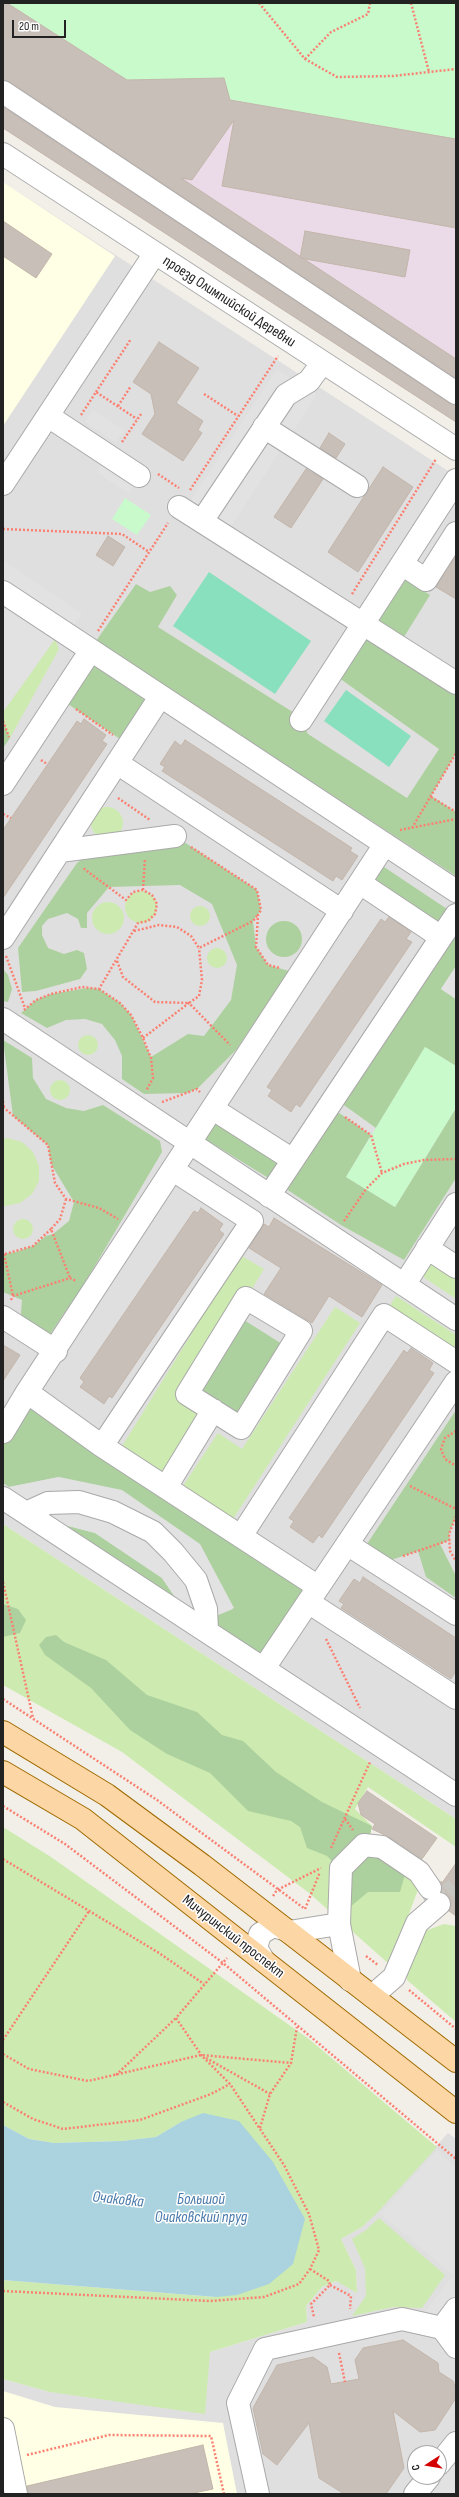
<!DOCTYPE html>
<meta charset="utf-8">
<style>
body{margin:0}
#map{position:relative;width:459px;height:2497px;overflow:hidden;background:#f2efe9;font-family:"Sofia Sans Condensed",sans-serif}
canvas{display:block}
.frame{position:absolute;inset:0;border:4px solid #222;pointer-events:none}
.north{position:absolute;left:407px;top:2445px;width:40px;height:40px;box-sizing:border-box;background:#fff;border:1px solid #a7a7a7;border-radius:50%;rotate:258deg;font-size:11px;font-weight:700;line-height:16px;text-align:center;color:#222}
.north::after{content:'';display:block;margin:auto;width:14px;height:18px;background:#d40000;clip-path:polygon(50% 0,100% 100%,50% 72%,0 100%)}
.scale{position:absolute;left:12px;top:20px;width:54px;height:18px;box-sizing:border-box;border:2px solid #222;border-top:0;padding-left:5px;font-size:12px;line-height:14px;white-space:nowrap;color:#222;-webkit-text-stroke:3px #fff;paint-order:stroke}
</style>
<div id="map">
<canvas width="459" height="2497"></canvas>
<div class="frame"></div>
<div class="north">С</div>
<div class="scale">20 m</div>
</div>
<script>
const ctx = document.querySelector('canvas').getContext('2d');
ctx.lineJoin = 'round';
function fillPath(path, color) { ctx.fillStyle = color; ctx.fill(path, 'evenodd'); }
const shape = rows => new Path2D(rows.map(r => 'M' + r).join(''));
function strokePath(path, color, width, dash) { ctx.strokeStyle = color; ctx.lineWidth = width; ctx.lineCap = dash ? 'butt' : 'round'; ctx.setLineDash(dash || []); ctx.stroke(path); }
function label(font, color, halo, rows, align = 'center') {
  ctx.font = font + ' "Sofia Sans Condensed",sans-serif'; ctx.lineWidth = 3; ctx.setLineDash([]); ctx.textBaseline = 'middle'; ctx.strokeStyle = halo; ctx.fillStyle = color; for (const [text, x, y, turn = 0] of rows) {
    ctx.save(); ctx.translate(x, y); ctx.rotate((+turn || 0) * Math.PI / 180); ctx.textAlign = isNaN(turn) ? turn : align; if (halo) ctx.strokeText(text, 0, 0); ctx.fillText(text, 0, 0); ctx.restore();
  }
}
fillPath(shape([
 [3,182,456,476,456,1819,3,1524],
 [448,2133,456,2139,456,2494,3,2494,3,2379,50,2392,210,2352,307,2322,306,2306,322,2287,337,2281,357,2293,356,2270,341,2239,362,2227],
 [415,2453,439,2453,439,2477,415,2477]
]), '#e0dfdf');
fillPath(shape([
 [3,3,7,3,127,80,224,78,230,100,456,139,456,422,3,128]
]), '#ebdbe8');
fillPath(shape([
 [3,182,115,256,3,426],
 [3,2391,55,2407,223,2423,237,2494,3,2494]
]), '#ffffe5');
fillPath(shape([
 [55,639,59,649,10,738,3,721,3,712],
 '91 823a16 16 0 1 1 32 0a16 16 0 1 1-32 0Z',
 '125 907a16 16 0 1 1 32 0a16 16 0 1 1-32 0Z',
 '92 918a16 16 0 1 1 32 0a16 16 0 1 1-32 0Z',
 '190 916a10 10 0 1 1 20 0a10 10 0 1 1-20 0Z',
 '207 958a10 10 0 1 1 20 0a10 10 0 1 1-20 0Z',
 '78 1045a10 10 0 1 1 20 0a10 10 0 1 1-20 0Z',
 '50 1090a10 10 0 1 1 20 0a10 10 0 1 1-20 0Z',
 [7,1138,22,1142,33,1152,39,1166,39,1181,32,1194,20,1203,5,1206,3,1206,3,1139],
 '13 1229a10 10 0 1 1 20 0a10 10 0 1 1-20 0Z',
 [427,1248,456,1267,456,1299,413,1270],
 [240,1255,264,1269,236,1315,213,1410,171,1479,121,1448],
 [396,1296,456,1335,456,1362,384,1315],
 [335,1307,360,1323,233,1519,183,1486,218,1433,242,1449],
 [3,1524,456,1819,456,1847,368,1787,355,1809,372,1826,367,1850,422,1879,390,1965,309,1893,122,1752,3,1685],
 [3,1827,51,1857,309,2039,437,2147,377,2213,362,2227,341,2239,356,2270,357,2293,336,2281,322,2287,306,2306,307,2322,210,2352,205,2414,50,2392,3,2379,3,2280,215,2297,181,2122,156,2137,122,2141,54,2143,29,2139,3,2125],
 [444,1924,456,1926,456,2022,407,1980,407,1973,425,1931],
 [379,2218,445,2275,422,2308,393,2307,352,2316,366,2296,365,2268,352,2239,366,2230]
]), '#cdebb0');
fillPath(shape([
 [402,577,430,595,404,637,376,619],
 [136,584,150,592,170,586,177,595,158,627,299,716,308,734,407,798,439,749,332,673,364,623,456,683,456,753,431,796,456,812,456,876,96,641],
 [85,660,154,706,129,745,59,698],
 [3,721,10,738,3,748],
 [175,836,257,890,261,910,253,921,256,947,268,965,289,971,236,1050,197,1089,186,1093,144,1094,122,1079,122,1056,115,1040,102,1024,85,1019,66,1020,47,1028,21,1013,36,1000,51,994,87,988,99,989,120,1003,131,1015,151,1057,188,1034,204,1036,231,1000,237,965,212,904,180,885,109,887,87,913,87,928,81,928,78,919,67,913,48,919,42,926,42,935,48,948,64,954,77,950,84,953,87,969,80,979,36,991,22,992,18,948,77,863,93,851],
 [375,861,456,915,456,966,441,989,456,999,456,1066,425,1047,376,1128,334,1098,441,937,360,883],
 '266 939a18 18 0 1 1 36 0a18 18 0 1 1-36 0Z',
 [3,969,8,975,12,989,8,1002,3,1001],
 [3,1040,32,1058,33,1078,46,1099,66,1108,84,1111,103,1105,160,1141,162,1152,83,1286,44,1343,22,1330,21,1312,22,1300,3,1292,3,1254,16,1252,33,1246,46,1236,53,1234,69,1221,74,1202,51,1164,48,1145,13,1116],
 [329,1106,371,1135,346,1177,395,1207,456,1108,456,1178,404,1260,341,1225,277,1183],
 [213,1109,285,1155,270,1179,197,1134],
 [236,1315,290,1349,241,1428,187,1394],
 [27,1392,317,1586,264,1668,206,1620,233,1609,59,1477,9,1487,3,1483,3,1432],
 [456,1410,456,1516,449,1534,450,1540,440,1544,456,1576,456,1598,426,1577,418,1551,379,1564,361,1553],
 [57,1523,95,1533,162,1578,177,1600],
 [3,1604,18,1609,26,1620,20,1633,3,1637],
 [56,1635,64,1642,106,1660,147,1695,197,1712,222,1735,243,1741,276,1772,322,1802,372,1826,367,1850,406,1871,400,1892,368,1892,343,1913,334,1863,327,1856,307,1848,300,1827,291,1821,248,1811,210,1773,167,1754,130,1730,91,1688,45,1655,39,1645,46,1637]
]), '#add19e');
fillPath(shape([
 [7,3,456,3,456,139,230,100,127,80],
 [125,498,151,515,137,535,112,519],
 [425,1047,456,1066,456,1108,395,1207,346,1177]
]), '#c8facc');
fillPath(shape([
 [209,572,311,641,275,694,173,626],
 [346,690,411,736,389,767,324,721]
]), '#88e0be');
fillPath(shape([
 [277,369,317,395,230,528,190,501],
 [93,410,124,430,116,443,85,422],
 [104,461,137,482,129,494,96,472],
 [3,560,82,614,67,636,55,639,3,712],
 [456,966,456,999,441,989],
 [59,1477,122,1490,200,1544,234,1608,206,1620,177,1600,162,1578,95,1533,57,1523,9,1487],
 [437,2150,456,2168,456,2344,426,2311,453,2275,380,2214],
 [456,2454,456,2494,432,2494,428,2491]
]), '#e2e2e2');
fillPath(shape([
 [203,2113,239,2121,273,2162,305,2219,293,2264,269,2284,237,2295,216,2297,3,2280,3,2125,29,2139,54,2143,122,2141,156,2137,181,2122]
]), '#aad3df');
const building = shape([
 [3,3,7,3,127,80,224,78,230,100,456,139,456,228,222,186,234,120,192,180,181,178,456,359,456,378,10,82,3,80,3,3],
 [3,107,449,403,456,405,456,422,3,128,3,107],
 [3,221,52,254,36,278,3,256,3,221],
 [305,231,410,250,405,277,300,258,305,231],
 [159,342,199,368,176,403,203,421,198,430,202,433,183,461,142,434,155,414,151,394,133,382,159,342],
 [329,433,345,444,336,458,320,448,329,433],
 [383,467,413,487,358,572,328,552,383,467],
 [306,469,323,479,291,528,274,517,306,469],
 [108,536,125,547,113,566,96,555,108,536],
 [456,556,456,599,436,587,456,556],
 [84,719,106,735,102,741,107,744,3,898,3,830,77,721,81,724,84,719],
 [185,740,352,848,350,851,358,856,342,880,336,876,333,881,162,771,165,767,160,764,175,741,181,746,185,740],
 [389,917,411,932,406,939,412,942,300,1107,296,1104,291,1112,268,1096,272,1090,267,1087,381,919,385,922,389,917],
 [201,1208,223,1224,219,1230,224,1234,112,1398,109,1396,104,1404,80,1387,84,1382,80,1378,194,1211,198,1213,201,1208],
 [274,1218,382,1285,362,1317,329,1296,312,1323,264,1294,281,1268,249,1248,264,1224,269,1227,274,1218],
 [3,1345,20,1355,3,1381,3,1345],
 [411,1348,433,1363,429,1370,434,1373,322,1538,319,1535,313,1543,290,1527,294,1521,289,1518,404,1350,407,1353,411,1348],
 [363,1577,456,1638,456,1671,451,1679,341,1608,344,1604,339,1601,354,1579,360,1583,363,1577],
 [367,1791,437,1838,422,1859,389,1837,372,1829,375,1824,361,1815,358,1803,367,1791],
 [456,1863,456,1916,449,1911,451,1901,448,1896,442,1892,441,1881,442,1883,456,1863],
 [403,2340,438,2363,439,2372,453,2381,456,2389,456,2398,435,2430,420,2432,393,2411,404,2468,386,2494,344,2494,319,2478,309,2423,277,2465,263,2454,253,2408,277,2365,313,2357,327,2367,331,2384,359,2379,355,2360,363,2348,403,2340],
 [203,2445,213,2489,189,2494,28,2494,27,2486,203,2445]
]);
fillPath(building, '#c7bfb8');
strokePath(building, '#c4b6ab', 1);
strokePath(shape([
 [430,1888,439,1904,456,1888]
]), '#c8c6c1', 22, [22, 11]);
const minor = shape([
 [3,92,456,393],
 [3,154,456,449],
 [48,416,139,476],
 [264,427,357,486],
 [3,484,155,253],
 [179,507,456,683],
 [202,521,286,395,309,381,317,370],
 [402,564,426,580,456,533],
 [3,592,456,891],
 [301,720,456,480],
 [117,763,342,911],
 [3,784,91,650],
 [60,851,175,836],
 [360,883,441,937],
 [3,938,160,697],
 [3,1019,456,1319],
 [213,1109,293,1160],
 [269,1196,456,915],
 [427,1248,456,1267],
 [404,1285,456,1204],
 [246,1298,301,1331,241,1428,187,1394,246,1298],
 [3,1317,56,1351],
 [27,1392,102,1446,317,1586],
 [3,1432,27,1392,385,844],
 [102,1446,252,1221,173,1170],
 [165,1485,171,1479,213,1410],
 [3,1498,456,1795],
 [26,1513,48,1503,79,1502,113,1512,153,1532,173,1552,196,1580,206,1609,207,1631],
 [241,1536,384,1315,456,1362],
 [347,1544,456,1614],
 [308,1602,456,1698],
 [264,1668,456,1382],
 [289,1932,339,1924],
 [264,1961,256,1948,260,1934,273,1926,287,1930],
 [350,1980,339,1924,341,1868,364,1845,382,1847,419,1872,430,1888],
 [372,1996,394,1977,417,1923,439,1904],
 [442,2328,456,2309],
 [3,2429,16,2494],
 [439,2464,456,2443],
 [258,2494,238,2403,265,2349,402,2319,442,2328,456,2347],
 [415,2494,429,2477]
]);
const major = shape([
 [3,1732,107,1795,202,1865,456,2061],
 [3,1772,83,1819,456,2112]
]);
strokePath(minor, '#a9a9a9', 24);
strokePath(major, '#a06b00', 24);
strokePath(shape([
 [259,3,305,59,337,77,393,76,456,69],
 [411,3,429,72],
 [305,59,331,32,368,14,370,3],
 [96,392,131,339],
 [204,394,238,416],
 [118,406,131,386],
 [81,415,96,392,137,419],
 [122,442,141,414],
 [158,474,179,488],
 [190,490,278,356],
 [3,529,122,534,149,552],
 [352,594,436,459],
 [98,631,168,523],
 [76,709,113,735],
 [3,721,9,737],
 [41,760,47,764],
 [431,797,456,812],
 [118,798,150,820],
 [3,814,11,818],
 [412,828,456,753],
 [400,830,456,819],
 [191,847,257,890,261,910,258,915,256,947,268,965,280,968],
 [143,890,145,859],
 [134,931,159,925,177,927,191,936,199,948,253,921,257,916],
 [6,956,25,1008],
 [117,961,123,977,155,1002,189,1003,199,996,202,980,199,948],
 [99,989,120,1003,131,1015,143,1038,151,1058,153,1078,146,1091],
 [24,1010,36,1000,51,994,82,987,99,989,138,923,148,921,155,914,157,904,152,895,143,890,133,892,126,900,83,868],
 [143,1038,189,1003,230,1045],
 [3,1101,4,1107],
 [162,1102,197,1089,200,1092],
 [3,1107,48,1145,55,1183,66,1199,99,1208,118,1219],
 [345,1117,371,1135,382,1173],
 [66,1199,60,1219,51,1229,70,1278],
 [344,1221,366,1189,382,1173,404,1164,424,1160,456,1159],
 [4,1254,13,1296],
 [5,1254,33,1246,51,1229],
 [11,1300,13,1296,70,1278,76,1281],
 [456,1431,445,1438,441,1449,445,1459,456,1466],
 [410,1486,456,1509],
 [456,1516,449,1534,450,1551,456,1561],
 [403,1556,450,1540],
 [3,1582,33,1718],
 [326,1639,360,1708],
 [3,1699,157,1800,305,1909],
 [3,1806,65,1844,223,1963,456,2159],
 [345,1819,353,1830],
 [331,1848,370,1762],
 [3,1859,159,1953,204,1984],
 [273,1896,277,1890,321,1868],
 [305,1909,320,1872],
 [366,1956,378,1965],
 [409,1990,456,2029],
 [3,2040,89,1911],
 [3,2054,29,2069,88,2081,201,2055,291,2063],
 [202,2056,176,2018,227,1958],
 [206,2058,270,2094],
 [116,2075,176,2018],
 [3,2102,33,2119,63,2129,140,2120,211,2094,230,2084],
 [260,2128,270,2094,291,2063,297,2027],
 [310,2269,329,2281,330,2285,311,2304,314,2317],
 [330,2285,351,2296,350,2309],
 [3,2291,210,2301,264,2297,299,2284,310,2269,319,2250,309,2214,284,2165,230,2084,201,2055],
 [339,2353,345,2382],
 [27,2455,109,2435,211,2436,224,2494]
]), '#fa8072', 2.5, [2, 2]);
strokePath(minor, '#fff', 22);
strokePath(major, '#fcd6a4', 22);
label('15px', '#222', '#fff', [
 ["проезд Олимпийской Деревни",229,302,33],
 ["Мичуринский проспект",233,1937,38]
]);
label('italic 16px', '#4a7aab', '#fff', [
 ["Очаковка",118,2200,6],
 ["Большой",201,2200],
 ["Очаковский пруд",201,2218]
]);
</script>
